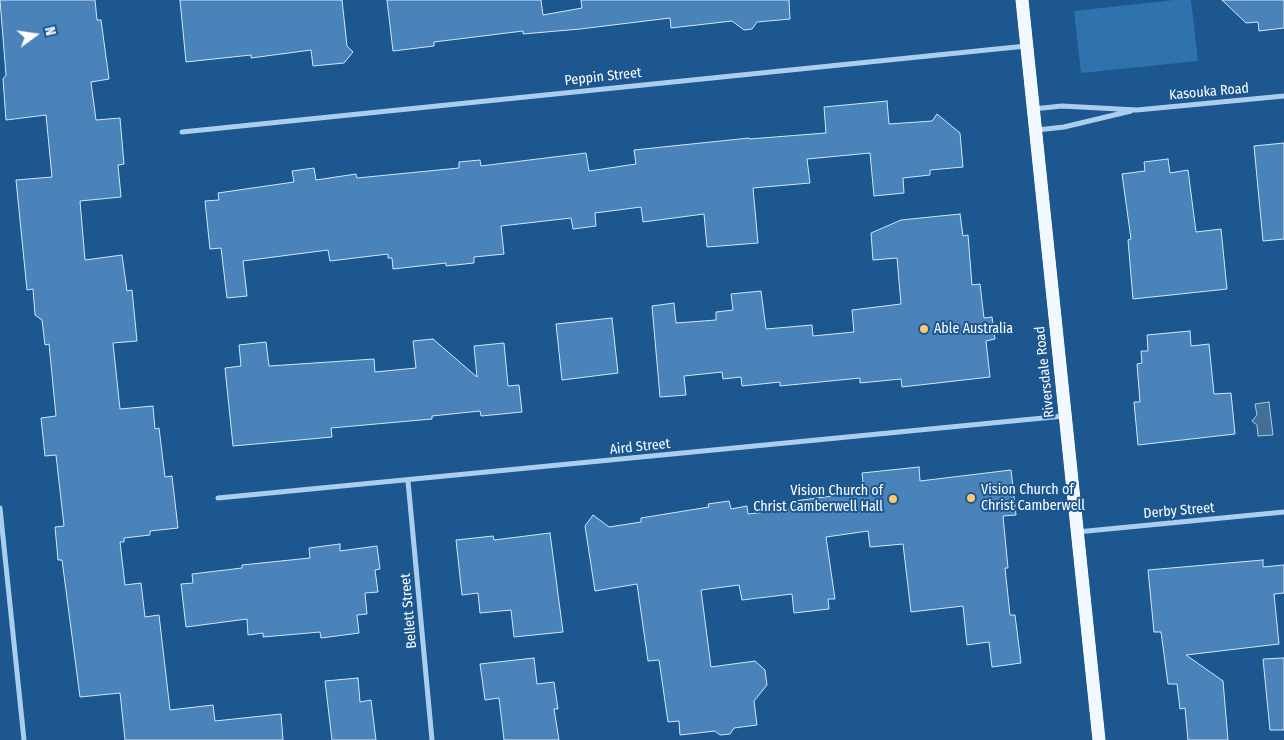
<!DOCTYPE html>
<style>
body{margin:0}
#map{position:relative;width:1284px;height:740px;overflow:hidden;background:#1c5790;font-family:"Fira Sans Condensed",sans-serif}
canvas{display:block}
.north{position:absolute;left:10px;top:10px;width:50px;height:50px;-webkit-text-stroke:4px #1c5790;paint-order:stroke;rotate:76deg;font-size:14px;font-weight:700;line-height:20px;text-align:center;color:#fff}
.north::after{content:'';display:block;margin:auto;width:18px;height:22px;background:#fff;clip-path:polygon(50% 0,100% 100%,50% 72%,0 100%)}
</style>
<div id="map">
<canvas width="1284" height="740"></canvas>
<div class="north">N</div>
</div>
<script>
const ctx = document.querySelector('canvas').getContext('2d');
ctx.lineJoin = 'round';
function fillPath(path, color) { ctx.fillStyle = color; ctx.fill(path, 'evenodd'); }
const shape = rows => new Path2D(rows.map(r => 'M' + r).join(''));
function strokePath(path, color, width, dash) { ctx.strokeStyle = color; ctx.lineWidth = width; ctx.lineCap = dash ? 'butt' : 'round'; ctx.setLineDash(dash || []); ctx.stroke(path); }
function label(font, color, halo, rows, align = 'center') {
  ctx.font = font + ' "Fira Sans Condensed",sans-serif'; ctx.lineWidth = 4; ctx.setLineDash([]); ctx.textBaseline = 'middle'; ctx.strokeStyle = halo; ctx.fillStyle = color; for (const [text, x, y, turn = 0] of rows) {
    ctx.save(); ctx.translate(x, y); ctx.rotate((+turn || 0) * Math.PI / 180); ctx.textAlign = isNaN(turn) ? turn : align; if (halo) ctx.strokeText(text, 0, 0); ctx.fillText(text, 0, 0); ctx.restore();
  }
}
fillPath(shape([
 [1174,0,1191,0,1198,61,1081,73,1074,11]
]), '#2f72ae');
const water = shape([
 [1269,402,1273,435,1258,436,1257,425,1252,421,1257,415,1255,404,1269,402]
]);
fillPath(water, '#446e96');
strokePath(water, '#9ecaf0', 1);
const building = shape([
 [0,0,95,0,97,20,101,20,109,79,91,82,96,120,120,118,124,164,118,165,121,197,80,201,85,260,122,255,127,291,132,290,137,341,113,343,120,409,153,406,155,429,159,428,165,477,172,476,178,528,150,531,150,535,124,538,124,542,120,542,125,585,141,583,145,617,159,615,170,710,213,705,215,721,281,714,283,740,125,740,120,693,80,697,62,560,58,560,55,527,64,526,56,455,45,456,41,418,56,416,49,344,45,345,42,320,35,315,33,289,27,290,16,180,52,177,46,115,6,120,3,79,6,75,0,0],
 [180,0,342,0,347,46,353,52,344,63,313,66,311,50,251,58,251,55,186,62,180,0],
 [387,0,541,0,543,15,582,8,581,0,789,0,790,19,757,22,752,29,744,30,732,21,671,28,670,18,580,29,523,34,523,31,434,42,434,46,393,51,387,0],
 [1222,0,1284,0,1284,28,1259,31,1258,22,1246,23,1222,0],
 [887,101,889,124,932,121,937,114,960,133,963,167,930,170,930,175,903,178,904,193,874,196,870,153,807,159,810,183,753,188,758,243,707,247,704,214,643,222,641,207,595,213,596,226,573,229,571,218,501,226,504,254,474,257,474,263,446,266,446,263,393,269,392,258,388,258,388,254,330,261,328,250,243,261,247,296,227,298,221,248,210,249,205,201,219,200,218,193,294,182,292,171,314,168,316,180,356,174,357,178,459,168,459,162,480,160,481,166,586,153,589,171,636,164,634,150,749,138,749,139,826,133,824,107,887,101],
 [1284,143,1284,239,1263,241,1254,146,1284,143],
 [1168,159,1170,173,1188,170,1196,232,1221,229,1227,289,1133,299,1128,240,1131,239,1122,174,1145,171,1144,162,1168,159],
 [960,214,963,236,968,235,972,285,980,284,984,318,992,317,995,339,986,341,990,377,902,387,901,379,860,383,860,378,780,386,780,382,742,386,741,377,723,379,722,372,684,376,686,395,660,397,652,306,674,303,676,323,716,320,716,312,733,310,731,294,761,291,766,329,812,325,813,336,854,332,852,310,901,304,897,258,873,260,871,233,901,220,960,214],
 [612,318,618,373,562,380,556,324,612,318],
 [1190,331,1191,346,1209,344,1214,394,1231,393,1235,434,1138,445,1134,402,1140,402,1137,364,1142,363,1141,351,1148,351,1147,335,1190,331],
 [433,339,477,377,474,346,504,343,508,386,519,385,522,412,481,416,480,411,432,416,432,419,331,428,332,437,233,446,225,368,241,366,239,345,266,342,269,366,374,359,375,372,416,368,413,341,433,339],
 [919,467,920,481,1011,470,1016,515,1003,516,1008,568,1005,568,1010,615,1015,615,1021,663,992,667,989,642,967,645,963,606,911,612,903,544,870,547,868,531,826,537,835,599,828,599,829,609,794,613,792,594,742,600,739,585,701,590,711,667,755,661,765,670,767,685,754,701,757,725,734,728,730,734,720,735,715,731,680,735,679,721,668,722,659,660,648,661,637,584,595,591,585,526,593,515,609,527,641,522,641,518,709,507,708,504,729,501,731,509,747,506,748,514,790,509,794,501,864,492,862,473,919,467],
 [550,533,563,632,514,637,511,610,480,613,478,593,462,595,456,540,493,536,494,540,550,533],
 [340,544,340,551,377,546,380,569,375,570,378,592,365,593,367,614,357,615,359,633,321,638,320,632,263,637,263,633,248,635,247,619,186,627,181,584,193,583,192,574,242,568,242,565,310,558,309,548,340,544],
 [1263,560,1263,567,1284,565,1284,593,1274,594,1279,644,1186,655,1223,681,1228,740,1188,740,1185,708,1180,709,1177,684,1168,684,1161,632,1154,632,1148,570,1263,560],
 [534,658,537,684,554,682,558,709,554,709,559,740,504,740,499,698,485,700,480,664,534,658],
 [1284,658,1284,730,1270,730,1263,659,1284,658],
 [358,678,360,702,371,700,376,740,332,740,325,681,358,678]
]);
fillPath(building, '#4983b9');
strokePath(building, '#d1e7fa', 1);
strokePath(shape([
 [1033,109,1062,106,1137,110,1284,96],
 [1037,130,1064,127,1131,111],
 [182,132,1026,46],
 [408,481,432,740],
 [218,498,1064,416],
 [0,508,24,740],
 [1077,532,1284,512]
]), '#abceee', 5);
strokePath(shape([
 [1022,0,1099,740]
]), '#f2f8ff', 12);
strokePath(shape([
 [1016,0,1093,740],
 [1028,0,1105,740]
]), '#fff', 1);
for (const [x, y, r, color] of [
 [924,329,5,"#ffc868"],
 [971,498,5,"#ffc868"],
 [893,499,5,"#ffc868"]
]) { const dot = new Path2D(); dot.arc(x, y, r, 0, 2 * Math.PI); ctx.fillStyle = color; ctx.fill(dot); strokePath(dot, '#1c5790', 2); }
label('14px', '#fff', '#1c5790', [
 ["Peppin Street",603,77,-6],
 ["Kasouka Road",1209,92,-5],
 ["Riversdale Road",1045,372,-96],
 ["Aird Street",640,447,-6],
 ["Derby Street",1179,511,-5],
 ["Bellett Street",409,611,-95]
]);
label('14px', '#fff', '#1c5790', [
 ["Able Australia",934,329],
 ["Vision Church of",981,490],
 ["Christ Camberwell",981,506],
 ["Vision Church of",883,491,"right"],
 ["Christ Camberwell Hall",883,507,"right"]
], 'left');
</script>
